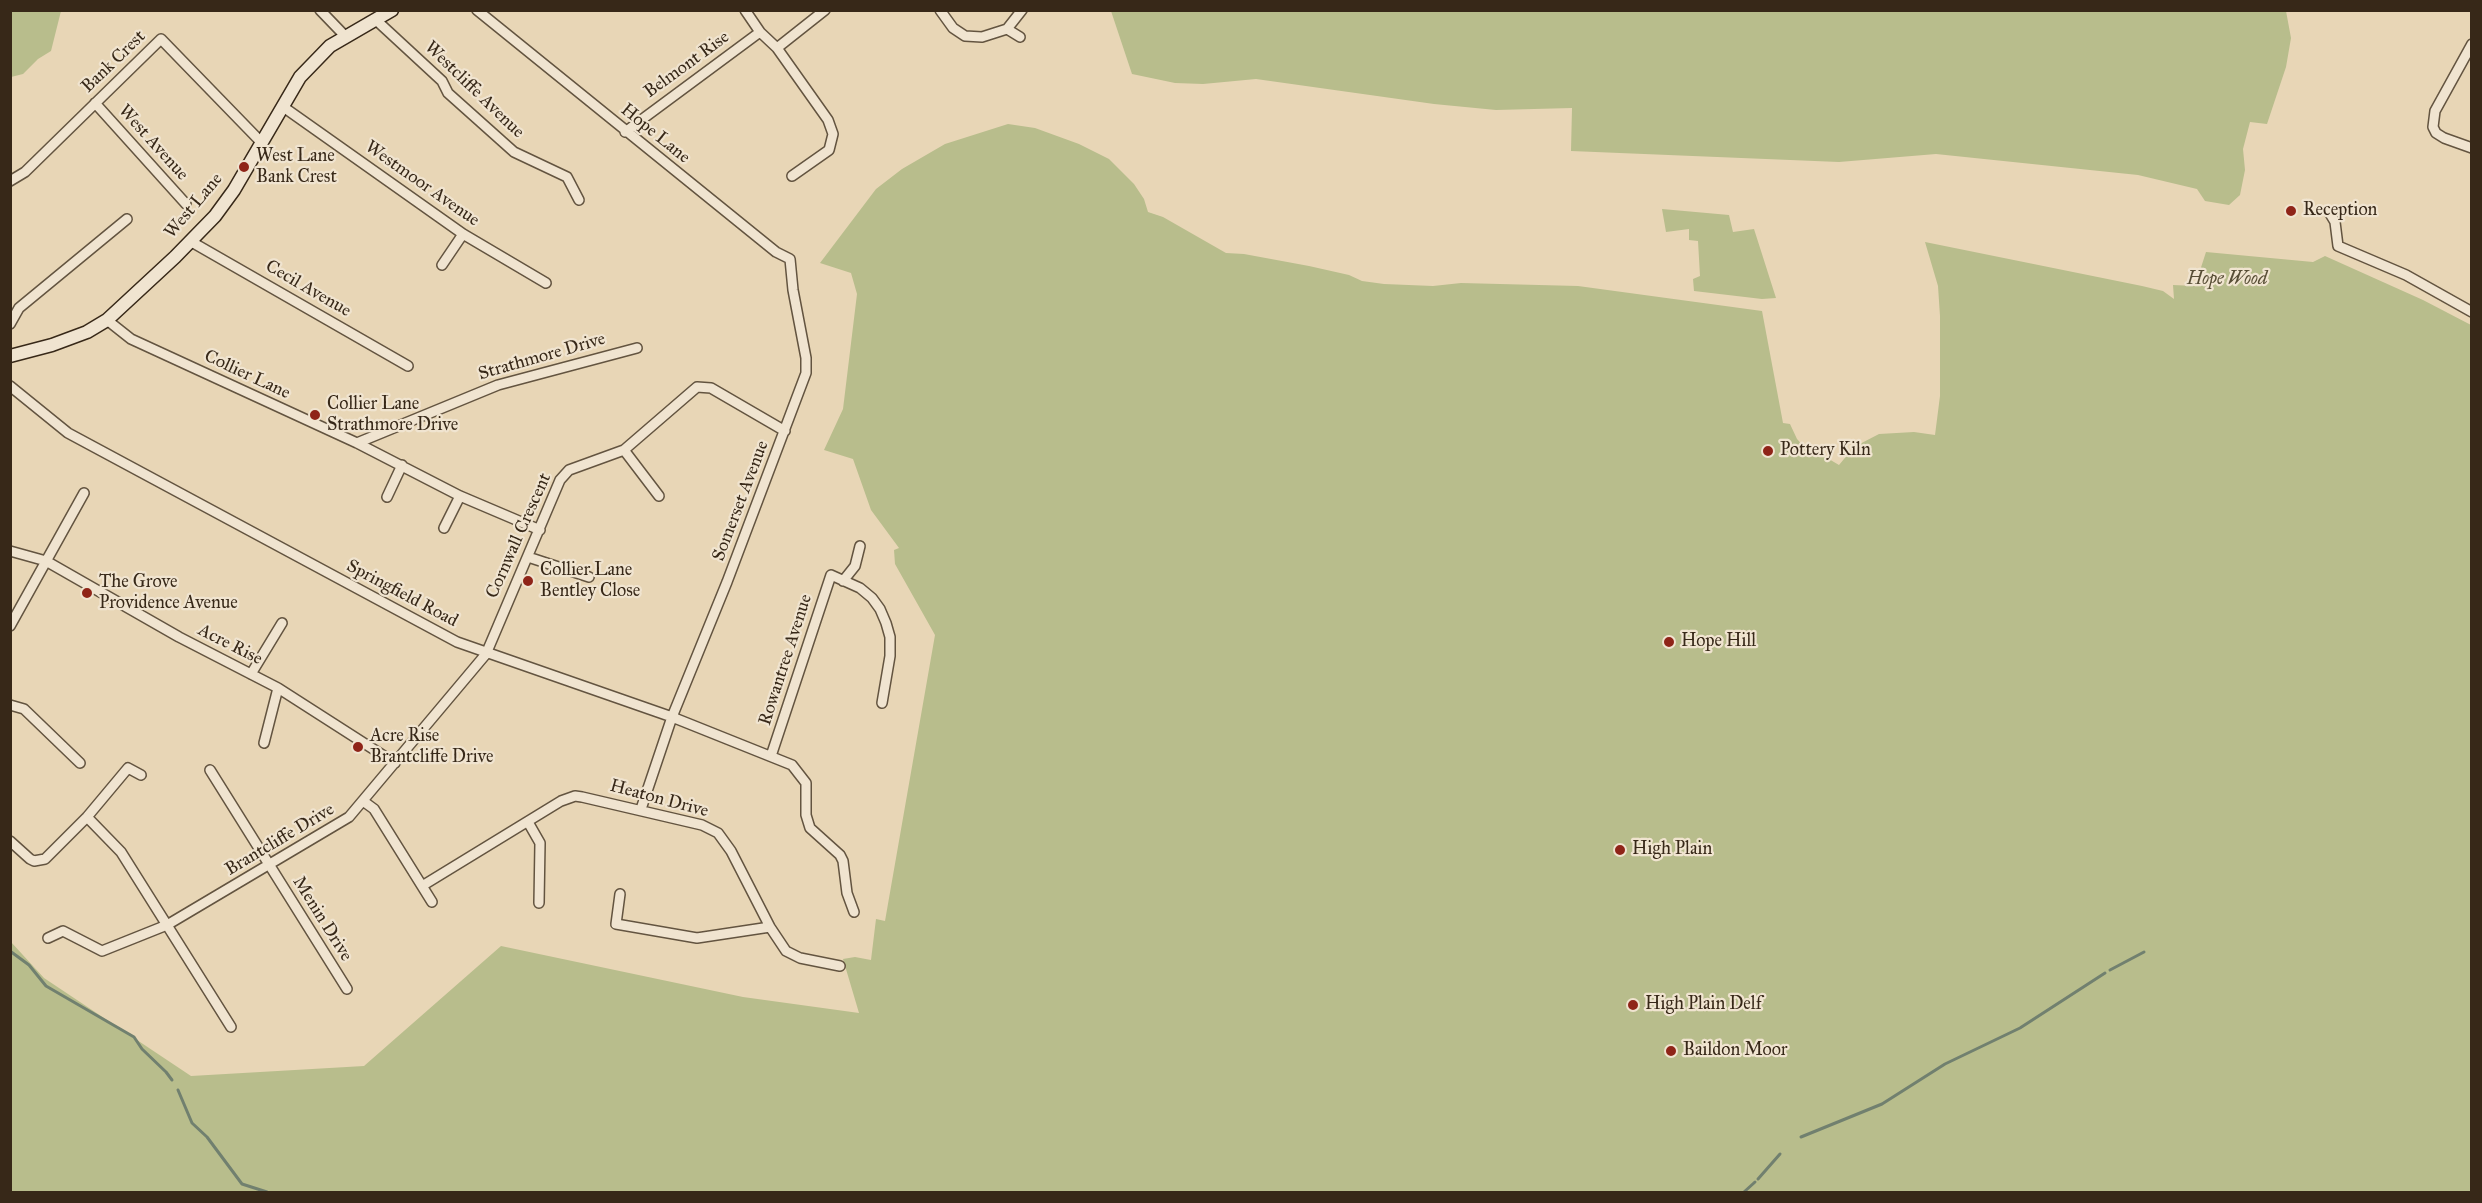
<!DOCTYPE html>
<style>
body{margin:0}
#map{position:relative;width:2482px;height:1203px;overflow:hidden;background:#e8d6b6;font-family:"IM FELL Great Primer",serif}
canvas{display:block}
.frame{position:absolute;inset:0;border:12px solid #372818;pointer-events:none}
</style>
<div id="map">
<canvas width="2482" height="1203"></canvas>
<div class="frame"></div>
</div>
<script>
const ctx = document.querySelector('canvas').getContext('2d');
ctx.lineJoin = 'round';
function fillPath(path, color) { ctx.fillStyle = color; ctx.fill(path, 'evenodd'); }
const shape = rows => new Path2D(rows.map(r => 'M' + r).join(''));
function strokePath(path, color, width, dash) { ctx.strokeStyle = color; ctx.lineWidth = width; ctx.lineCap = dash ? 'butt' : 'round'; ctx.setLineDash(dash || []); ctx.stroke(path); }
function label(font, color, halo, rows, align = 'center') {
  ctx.font = font + ' "IM FELL Great Primer",serif'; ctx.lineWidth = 4.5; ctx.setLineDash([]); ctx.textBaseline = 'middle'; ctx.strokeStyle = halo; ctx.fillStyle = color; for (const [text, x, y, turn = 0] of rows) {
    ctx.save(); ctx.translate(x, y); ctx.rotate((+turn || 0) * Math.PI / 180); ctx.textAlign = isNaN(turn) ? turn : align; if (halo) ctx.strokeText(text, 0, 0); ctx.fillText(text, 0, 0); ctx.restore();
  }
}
fillPath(shape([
 [10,11,61,11,51,51,38,59,23,74,11,77],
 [2286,11,2291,38,2286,67,2267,124,2250,122,2243,149,2245,170,2240,195,2229,205,2205,201,2197,189,2138,175,1936,154,1839,162,1571,151,1572,108,1496,110,1434,104,1256,79,1203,84,1175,83,1132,74,1111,11],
 [1008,124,1035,128,1079,144,1109,159,1134,184,1144,199,1148,212,1163,217,1226,253,1244,254,1309,266,1349,275,1362,281,1384,284,1433,286,1461,283,1578,286,1762,311,1783,423,1790,424,1797,439,1807,450,1822,455,1839,465,1854,447,1879,434,1914,432,1935,435,1940,396,1940,316,1938,286,1925,242,2142,286,2163,291,2174,299,2173,285,2195,286,2206,252,2313,262,2325,256,2423,300,2471,325,2471,1192,11,1192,11,942,44,978,191,1076,364,1066,501,946,743,997,859,1013,843,959,855,957,871,960,876,919,885,921,935,635,895,564,894,550,899,548,871,510,853,459,824,450,843,409,857,294,851,273,820,263,876,189,902,169,945,144],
 [1662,209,1729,215,1733,232,1754,229,1776,298,1762,299,1694,291,1693,279,1700,276,1698,241,1689,240,1689,229,1666,232]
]), '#b8bd8c');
strokePath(shape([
 [10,951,29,965,46,986,134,1037,142,1049,166,1072,172,1080],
 [2110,970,2144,952],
 [178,1090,192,1123,207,1137,242,1184,267,1192],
 [1801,1137,1882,1104,1945,1064,2020,1028,2105,973],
 [1758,1179,1780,1154],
 [1744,1192,1755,1182]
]), '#71806f', 3);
const street = shape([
 [320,10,346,37],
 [477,10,776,252,790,259,793,290,806,358,806,373,727,582,672,717,641,809],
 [745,10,760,32],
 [940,10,953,28,965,36,982,37,1007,29,1020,37],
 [376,20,442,81,448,93,514,152,567,177,579,200],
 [1007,29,1022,10],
 [2472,44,2435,111,2433,127,2436,133,2444,138,2472,148],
 [777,48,828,120,833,134,829,150,792,176],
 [95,103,186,204],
 [282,106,463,234,546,283],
 [625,132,760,32,777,48,825,10],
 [10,181,25,172,161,39,261,142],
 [2329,212,2335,222,2338,246,2406,275,2472,312],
 [190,241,408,366],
 [442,265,463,234],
 [107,320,131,339,357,443,460,496,540,530],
 [10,324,19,308,127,219],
 [10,386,68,433,457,642,672,717,792,765,806,783,806,815,810,828,840,855,843,861,847,893,854,912],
 [357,443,498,385,637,348],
 [624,450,659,496],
 [387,497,402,465],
 [444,528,460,496],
 [10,551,46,561,179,637,278,688,395,763],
 [528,557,589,577],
 [843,581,855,566,860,546],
 [10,626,84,493],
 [251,674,282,623],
 [10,705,24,709,80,763],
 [264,743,278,688],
 [771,756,831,575,860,588,872,598,880,609,886,623,890,637,890,656,882,703],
 [210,770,347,989],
 [363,801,374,809,432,902],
 [87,817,121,852,231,1027],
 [528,822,540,843,539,903],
 [10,841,30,859,34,861,45,859,87,817,128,768,141,775],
 [422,886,561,801,575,796,582,797,702,825,718,833,731,851,770,927,786,951,800,958,840,966],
 [620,894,616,924,697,938,770,927],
 [48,938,63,931,102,951,167,925,349,817,486,654,560,480,569,470,624,450,697,387,711,388,785,431]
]);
const secondary = shape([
 [10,356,52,345,87,332,107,320,175,257,215,216,234,190,300,77,330,46,392,10]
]);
strokePath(street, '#635440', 12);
strokePath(secondary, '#372818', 15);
strokePath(street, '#f0e4d0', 9);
strokePath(secondary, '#f0e4d0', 12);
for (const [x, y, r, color] of [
 [244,167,6,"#8f2418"],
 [2291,211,6,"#8f2418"],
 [315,415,6,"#8f2418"],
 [1768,451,6,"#8f2418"],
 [528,581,6,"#8f2418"],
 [87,593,6,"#8f2418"],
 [1669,642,6,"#8f2418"],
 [358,747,6,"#8f2418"],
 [1620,850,6,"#8f2418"],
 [1633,1005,6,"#8f2418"],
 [1671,1051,6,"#8f2418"]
]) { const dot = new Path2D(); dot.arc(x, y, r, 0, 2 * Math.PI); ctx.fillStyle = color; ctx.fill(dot); strokePath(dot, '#f0e4d0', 2); }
label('18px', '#372818', '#f0e4d0', [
 ["Bank Crest",114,62,-44],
 ["Belmont Rise",687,65,-36],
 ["Westcliffe Avenue",474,90,44],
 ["Hope Lane",655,134,39],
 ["West Avenue",153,143,48],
 ["Westmoor Avenue",422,184,35],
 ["West Lane",194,206,-50],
 ["Cecil Avenue",308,289,30],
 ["Strathmore Drive",542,357,-16],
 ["Collier Lane",247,375,25],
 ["Somerset Avenue",741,501,-69],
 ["Cornwall Crescent",519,536,-66],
 ["Springfield Road",402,594,28],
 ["Acre Rise",230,645,27],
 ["Rowantree Avenue",786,660,-72],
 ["Heaton Drive",659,799,15],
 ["Brantcliffe Drive",280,840,-31],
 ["Menin Drive",322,919,58]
]);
label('18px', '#372818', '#f0e4d0', [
 ["West Lane",256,157],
 ["Bank Crest",256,178],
 ["Reception",2303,211],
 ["Collier Lane",327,405],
 ["Strathmore Drive",327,426],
 ["Pottery Kiln",1780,451],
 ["Collier Lane",540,571],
 ["Bentley Close",540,592],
 ["The Grove",99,583],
 ["Providence Avenue",99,604],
 ["Hope Hill",1681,642],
 ["Acre Rise",370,737],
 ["Brantcliffe Drive",370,758],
 ["High Plain",1632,850],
 ["High Plain Delf",1645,1005],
 ["Baildon Moor",1683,1051]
], 'left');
label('italic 18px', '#574d35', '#f0e4d0', [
 ["Hope Wood",2227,280]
]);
</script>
